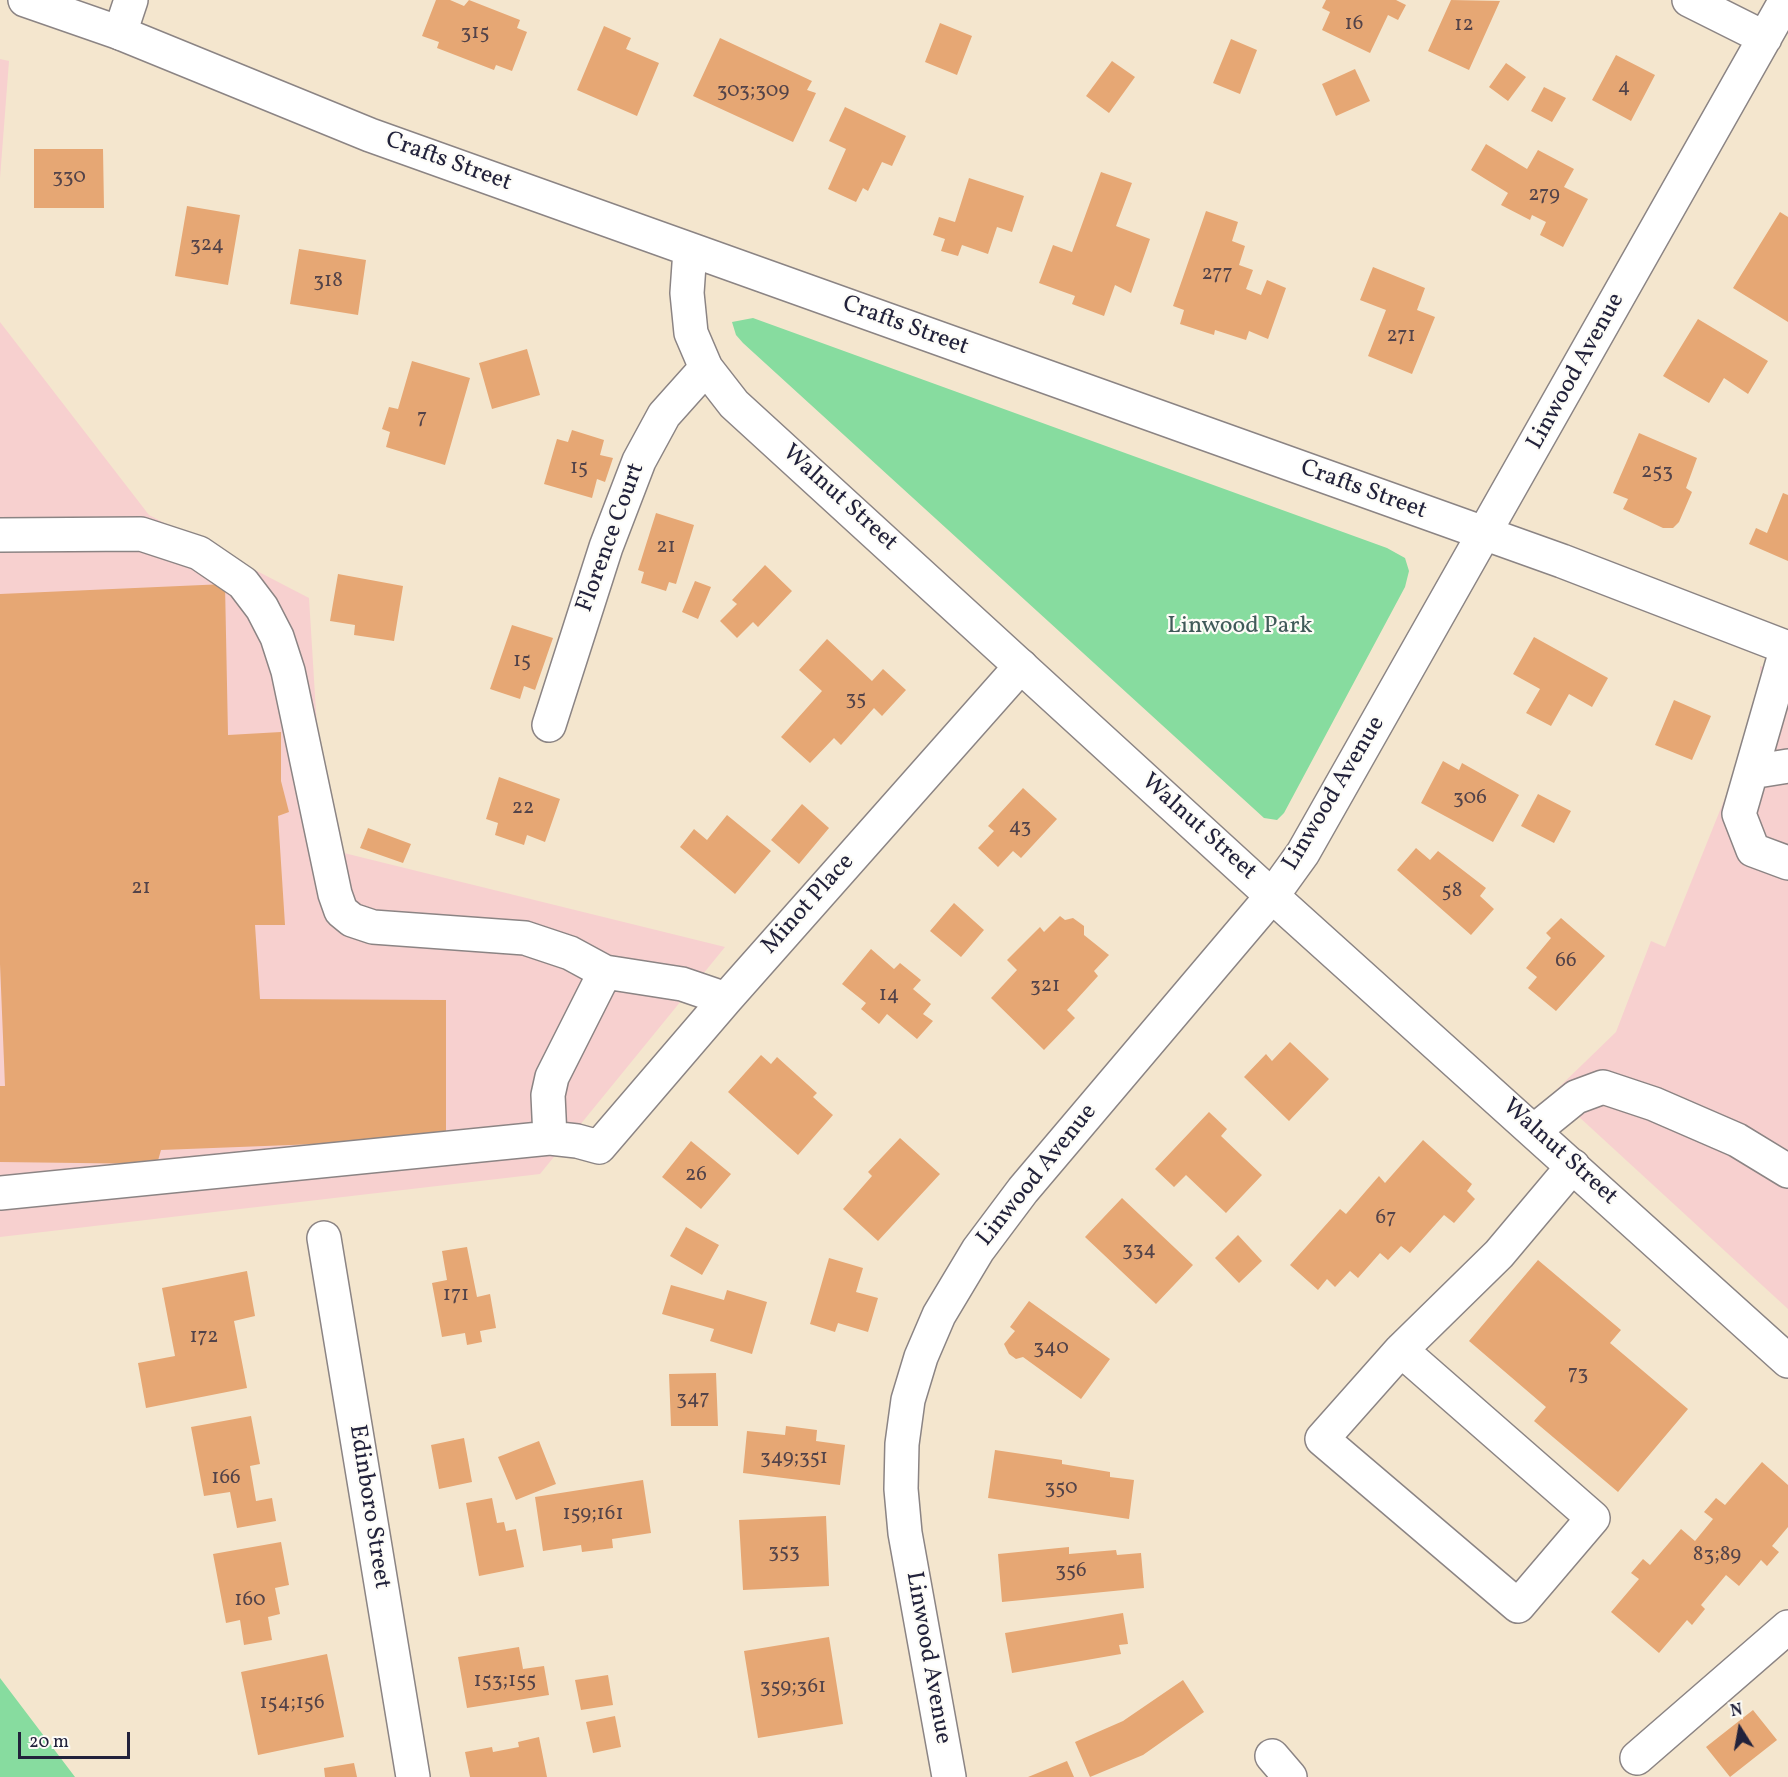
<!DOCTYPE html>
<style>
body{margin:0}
#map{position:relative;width:1788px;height:1777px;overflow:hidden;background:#f4e6ce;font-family:Vollkorn,serif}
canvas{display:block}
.north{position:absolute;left:1710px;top:1699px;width:60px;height:60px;-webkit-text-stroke:4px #fdfcf7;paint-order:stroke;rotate:349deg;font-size:16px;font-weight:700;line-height:24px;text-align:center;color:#22223b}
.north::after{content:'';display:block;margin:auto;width:21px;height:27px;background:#22223b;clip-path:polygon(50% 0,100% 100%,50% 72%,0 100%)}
.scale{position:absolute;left:18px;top:1732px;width:112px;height:27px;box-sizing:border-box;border:3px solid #22223b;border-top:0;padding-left:8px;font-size:18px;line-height:21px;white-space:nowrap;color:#22223b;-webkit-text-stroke:4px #fdfcf7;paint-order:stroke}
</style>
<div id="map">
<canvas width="1788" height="1777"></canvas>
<div class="north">N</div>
<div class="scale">20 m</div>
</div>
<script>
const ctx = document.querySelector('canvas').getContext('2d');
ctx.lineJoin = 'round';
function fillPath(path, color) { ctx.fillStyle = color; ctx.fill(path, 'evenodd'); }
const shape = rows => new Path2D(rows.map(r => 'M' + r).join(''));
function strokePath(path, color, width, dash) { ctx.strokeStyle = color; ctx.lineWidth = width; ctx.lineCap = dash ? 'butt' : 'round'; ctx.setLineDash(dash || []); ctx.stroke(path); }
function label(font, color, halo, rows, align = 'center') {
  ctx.font = font + ' Vollkorn,serif'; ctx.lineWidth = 4.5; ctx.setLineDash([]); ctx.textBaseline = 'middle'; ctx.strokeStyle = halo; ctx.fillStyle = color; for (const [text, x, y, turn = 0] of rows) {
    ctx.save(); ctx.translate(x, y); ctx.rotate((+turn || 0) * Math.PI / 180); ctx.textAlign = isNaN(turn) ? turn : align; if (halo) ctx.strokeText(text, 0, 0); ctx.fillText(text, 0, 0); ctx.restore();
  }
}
fillPath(shape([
 [0,59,9,61,0,178],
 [0,322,149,515,309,598,317,728,344,853,725,947,540,1174,0,1237],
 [1760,666,1788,676,1788,1309,1553,1093,1616,1032,1651,941,1665,947,1762,706]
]), '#f7d0cf');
fillPath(shape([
 [753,318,1387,548,1405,558,1409,571,1405,587,1284,813,1277,820,1264,818,743,343,736,335,732,322],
 [0,1678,75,1777,0,1777]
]), '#87dc9f');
fillPath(shape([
 [436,0,450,0,464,6,469,0,520,20,517,28,527,32,512,71,496,65,494,70,437,48,439,42,422,36],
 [1326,0,1396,0,1406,5,1398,20,1388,15,1370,53,1322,30,1330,12,1322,8],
 [1451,0,1500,1,1469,70,1428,51],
 [940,23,972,36,957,75,925,62],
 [604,26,631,38,626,49,659,63,637,116,577,90],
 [720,38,812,81,807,90,816,93,793,142,693,96],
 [1231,39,1257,50,1240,94,1213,83],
 [1616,55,1655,75,1631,121,1592,100],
 [1112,61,1135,77,1109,113,1086,96],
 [1506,63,1526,77,1508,101,1489,87],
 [1355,69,1370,101,1336,116,1322,84],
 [1544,87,1566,98,1552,122,1531,111],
 [845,107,906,136,892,166,882,162,868,191,863,188,856,202,828,189,846,149,829,141],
 [1486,144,1527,169,1538,150,1574,169,1564,187,1588,199,1563,247,1540,235,1546,222,1532,215,1530,220,1501,205,1508,193,1471,170],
 [34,149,103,149,104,208,34,208],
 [1101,172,1132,183,1116,226,1150,239,1131,293,1115,285,1104,316,1072,304,1075,296,1039,283,1053,245,1072,252],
 [969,178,1024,196,1012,232,997,227,988,254,962,245,958,256,941,251,945,239,933,235,939,217,955,222],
 [187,206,240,215,228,285,175,276],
 [1206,211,1238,222,1232,241,1245,246,1239,265,1253,270,1246,289,1261,295,1267,280,1286,288,1268,339,1249,331,1246,340,1215,330,1214,335,1180,324,1184,310,1173,306],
 [1780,212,1788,217,1788,322,1733,288],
 [299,249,366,260,358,315,290,304],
 [1373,267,1425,288,1417,310,1435,317,1412,374,1368,356,1386,310,1360,300],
 [1698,319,1768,361,1748,394,1724,378,1709,403,1663,376],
 [527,349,540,395,492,409,479,363],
 [412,361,470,378,445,465,386,447,390,432,382,429,389,407,398,409],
 [572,430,604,440,600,455,613,458,605,482,597,479,592,498,544,484,557,439,568,442],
 [1639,433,1697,458,1686,488,1692,492,1679,522,1673,528,1663,528,1623,509,1628,499,1613,493],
 [1783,493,1788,495,1788,561,1749,544,1756,528,1767,533],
 [656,513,694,525,676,584,669,582,666,591,641,583,644,572,638,570],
 [765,565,792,591,758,627,753,622,737,638,720,621,737,604,732,600],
 [338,574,403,586,394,641,354,635,355,625,330,621],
 [695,581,711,587,698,619,682,612],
 [225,584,228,735,281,732,281,781,289,812,278,816,285,925,255,925,260,999,446,1000,446,1139,161,1150,157,1164,0,1162,0,1086,5,1086,0,964,0,594],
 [512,625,553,638,535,690,524,686,520,699,490,689],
 [1534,637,1608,678,1592,707,1569,694,1551,726,1526,713,1540,689,1513,674],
 [827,639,872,681,883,669,906,690,882,716,874,708,841,745,834,738,810,763,781,737,822,691,799,670],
 [1674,700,1711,716,1692,760,1655,745],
 [1443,761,1459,770,1462,763,1519,795,1493,842,1421,803],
 [499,777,560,799,545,842,527,835,524,845,495,835,498,823,486,819],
 [1023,788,1057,819,1021,858,1013,851,998,867,978,848,994,831,988,826],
 [1538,794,1571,811,1554,843,1521,826],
 [802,804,829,828,799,864,771,840],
 [727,815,771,851,735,894,680,847,694,829,707,840],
 [368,828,411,844,403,863,360,848],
 [1416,848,1430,860,1438,851,1486,888,1480,896,1494,909,1471,935,1397,870],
 [954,903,984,930,961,957,930,931],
 [1060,916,1065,920,1073,918,1084,926,1084,935,1109,955,1094,971,1098,976,1067,1010,1075,1018,1044,1050,991,998,1017,970,1007,960,1040,927,1044,932],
 [1561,918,1605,956,1556,1011,1528,988,1537,977,1526,968,1551,938,1546,933],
 [871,949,894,969,900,963,921,980,913,989,931,1004,923,1014,933,1021,917,1039,887,1014,879,1024,861,1009,866,1003,842,984],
 [1290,1042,1329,1079,1289,1121,1244,1077,1266,1054,1272,1061],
 [761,1055,771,1064,777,1057,817,1093,813,1097,833,1115,798,1155,728,1092],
 [1209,1112,1227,1129,1221,1136,1262,1175,1226,1213,1186,1175,1174,1187,1155,1169],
 [900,1138,940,1174,878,1241,843,1209,872,1176,868,1172],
 [1423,1140,1472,1184,1467,1191,1475,1199,1454,1223,1444,1215,1410,1253,1401,1246,1388,1260,1380,1253,1358,1278,1350,1271,1335,1287,1327,1279,1318,1290,1290,1265,1340,1209,1346,1214,1379,1176,1385,1183],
 [691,1141,731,1174,701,1209,662,1177],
 [1122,1198,1193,1265,1156,1304,1085,1237],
 [686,1227,719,1245,702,1275,670,1256],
 [1238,1235,1262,1261,1239,1283,1215,1258],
 [467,1247,477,1297,490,1294,496,1328,480,1331,482,1342,467,1345,465,1333,442,1337,432,1283,447,1280,442,1251],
 [829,1258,863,1268,856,1292,878,1298,868,1332,838,1323,835,1332,810,1324],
 [1538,1260,1621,1330,1610,1343,1688,1409,1618,1492,1534,1421,1546,1407,1469,1341],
 [247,1271,255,1316,234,1321,247,1388,146,1408,138,1363,175,1356,162,1288],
 [671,1285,724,1300,727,1290,767,1302,752,1354,710,1341,714,1329,662,1314],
 [1029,1301,1110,1359,1081,1399,1023,1357,1016,1359,1009,1354,1004,1344,1015,1331,1010,1327],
 [716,1373,718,1426,671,1426,669,1374],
 [251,1416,260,1464,250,1466,256,1501,272,1498,276,1521,237,1528,230,1492,204,1496,191,1427],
 [786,1426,817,1430,816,1441,845,1445,840,1485,743,1473,747,1431,785,1435],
 [464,1438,472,1482,439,1489,431,1445],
 [539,1441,556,1484,516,1500,498,1457],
 [995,1450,1062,1460,1062,1464,1110,1472,1110,1477,1134,1480,1129,1519,988,1498],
 [1762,1462,1788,1485,1788,1527,1772,1546,1779,1552,1767,1566,1761,1560,1739,1586,1726,1575,1701,1605,1705,1609,1692,1625,1687,1620,1659,1653,1611,1612,1639,1579,1631,1573,1643,1559,1650,1565,1681,1529,1695,1541,1713,1519,1704,1512,1716,1498,1725,1505],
 [643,1480,651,1533,612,1539,613,1548,582,1552,581,1545,543,1551,535,1497],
 [492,1498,497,1523,504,1522,506,1531,516,1529,524,1567,479,1576,466,1503],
 [826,1516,829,1586,743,1590,739,1520],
 [281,1542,289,1585,275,1588,280,1614,268,1617,272,1640,244,1645,240,1620,226,1623,213,1554],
 [1069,1547,1069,1554,1116,1550,1117,1555,1141,1553,1144,1588,1002,1602,998,1554],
 [1123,1613,1128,1644,1119,1645,1121,1654,1012,1673,1005,1633],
 [829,1637,843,1724,758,1738,744,1651],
 [519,1647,523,1669,544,1666,549,1695,467,1708,458,1657],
 [327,1654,344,1737,258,1755,241,1672],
 [608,1675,613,1705,581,1710,575,1680],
 [1183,1680,1204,1712,1143,1755,1090,1777,1075,1742,1123,1721],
 [1753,1710,1777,1740,1730,1777,1706,1747],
 [615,1716,621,1747,593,1753,586,1722],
 [539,1737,547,1777,470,1777,465,1752,492,1747,493,1752,519,1747,518,1742],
 [1067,1761,1074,1777,1028,1777],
 [354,1763,357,1777,325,1777,324,1768]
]), '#e6a774');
const minor = shape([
 [1689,0,1765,38],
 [120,33,131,0],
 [0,535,141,534,199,553,243,583,262,608,277,637,288,671,335,894,341,911,352,920,373,927,525,938,570,953,605,972,682,984,726,999],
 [1787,647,1739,814,1753,850,1788,863],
 [549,725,606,547,639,461,664,415,706,368],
 [1751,772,1788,766],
 [1534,1131,1576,1097,1603,1087,1654,1104,1737,1140,1788,1171],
 [550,1138,548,1095,552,1077,605,972],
 [0,1193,550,1138,577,1141,599,1147,726,999,1021,666],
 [324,1238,413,1777],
 [1401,1350,1593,1518,1518,1606,1322,1439,1401,1350,1499,1254,1573,1166],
 [1272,1756,1290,1777],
 [1637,1758,1788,1627],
 [949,1777,905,1533,901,1489,902,1444,908,1400,921,1357,939,1315,978,1250,1023,1190,1272,896,1303,853,1786,0]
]);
const major = shape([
 [25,0,120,33,370,135,1562,561,1788,648],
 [690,250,687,293,691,333,706,368,734,404,1272,896,1788,1361]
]);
strokePath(minor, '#8b8484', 36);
strokePath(major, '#8b8484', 36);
strokePath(minor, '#fff', 33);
strokePath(major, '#fff', 33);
label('21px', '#534349', null, [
 ["16",1354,25],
 ["12",1464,26],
 ["315",475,34],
 ["4",1624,88],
 ["303;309",753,92],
 ["330",69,178],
 ["279",1544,196],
 ["324",207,246],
 ["277",1217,275],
 ["318",328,282],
 ["271",1401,337],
 ["7",422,419],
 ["15",579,469],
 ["253",1657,473],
 ["21",666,548],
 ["15",522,662],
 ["35",856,700],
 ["306",1470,799],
 ["22",523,809],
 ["43",1020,828],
 ["21",141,889],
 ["58",1452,892],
 ["66",1566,962],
 ["321",1045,987],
 ["14",889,996],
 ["26",696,1176],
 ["67",1386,1219],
 ["334",1139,1251],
 ["171",456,1296],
 ["172",204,1338],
 ["340",1051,1349],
 ["73",1578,1375],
 ["347",693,1400],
 ["349;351",794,1459],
 ["166",226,1479],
 ["350",1061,1489],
 ["159;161",593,1515],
 ["353",784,1553],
 ["83;89",1717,1556],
 ["356",1071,1572],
 ["160",250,1601],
 ["153;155",505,1682],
 ["359;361",793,1688],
 ["154;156",292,1704]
]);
label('24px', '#22223b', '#fdfcf7', [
 ["Crafts Street",448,163,20],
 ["Crafts Street",905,327,20],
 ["Linwood Avenue",1577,372,-61],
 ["Crafts Street",1363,491,20],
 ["Walnut Street",839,499,42],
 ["Florence Court",612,538,-70],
 ["Linwood Avenue",1335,794,-59],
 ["Walnut Street",1198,828,42],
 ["Minot Place",809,905,-48],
 ["Walnut Street",1559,1153,42],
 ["Linwood Avenue",1038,1176,-51],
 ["Edinboro Street",368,1507,81],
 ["Linwood Avenue",927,1658,80]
]);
label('24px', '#405a59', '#fdfcf7', [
 ["Linwood Park",1240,628]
]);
</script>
